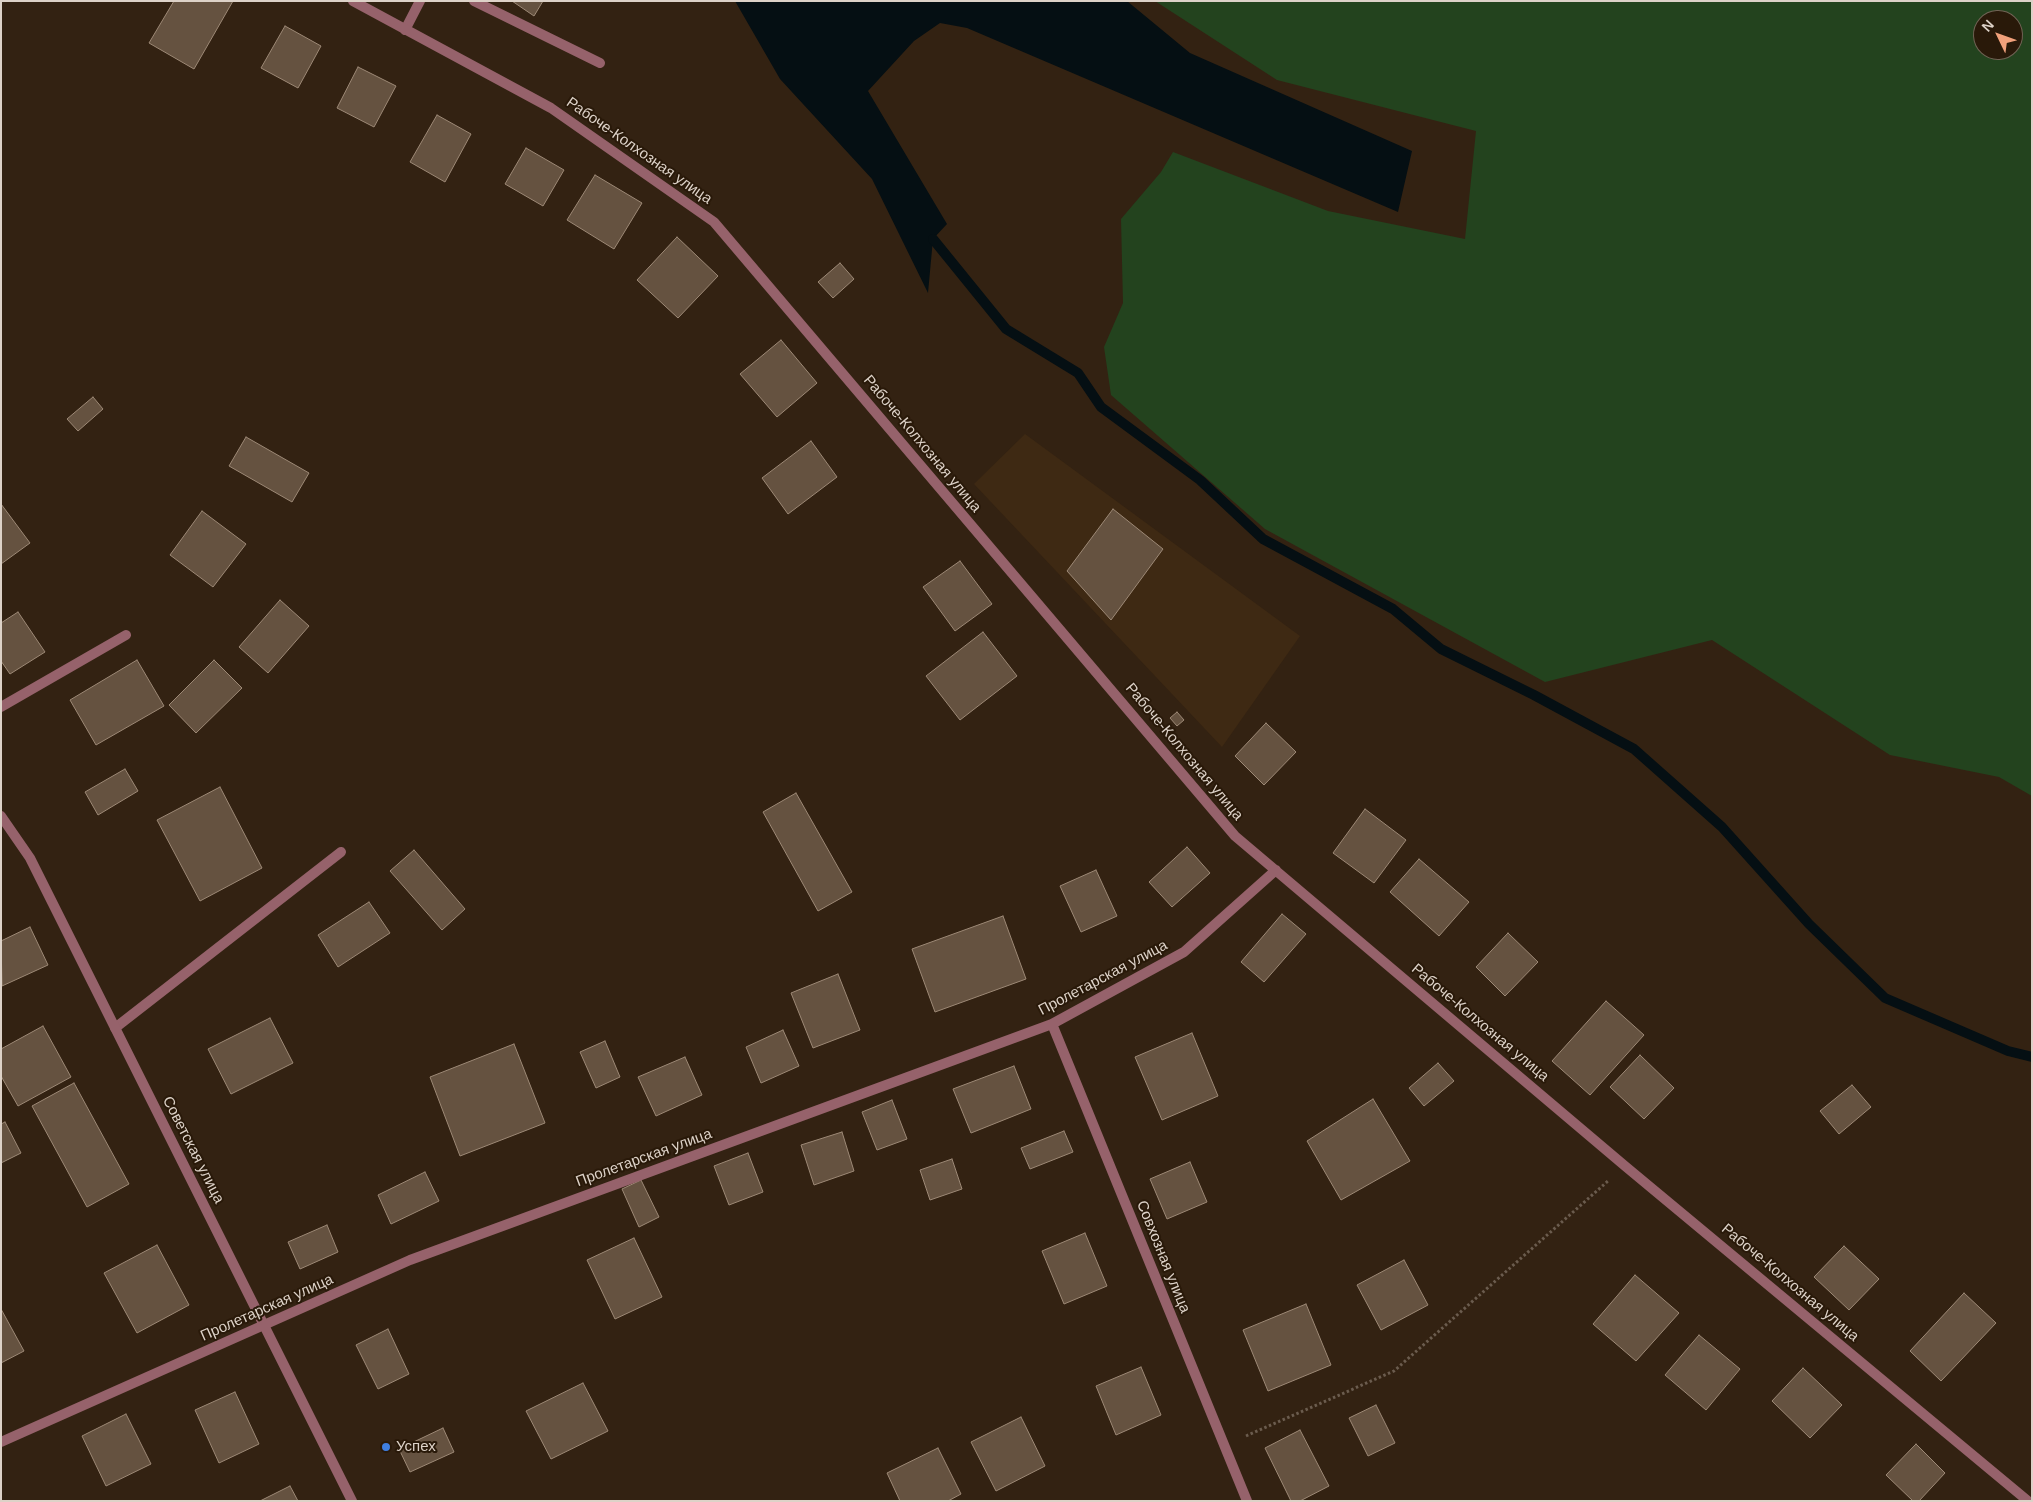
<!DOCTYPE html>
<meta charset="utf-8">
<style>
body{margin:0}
#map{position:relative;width:2033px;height:1502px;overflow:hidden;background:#332212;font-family:Helvetica,sans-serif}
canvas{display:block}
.frame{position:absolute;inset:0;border:2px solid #ddd2c8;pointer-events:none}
.north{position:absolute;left:1973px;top:10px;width:50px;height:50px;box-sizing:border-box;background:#291909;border:1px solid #716355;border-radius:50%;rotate:312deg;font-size:14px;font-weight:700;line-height:20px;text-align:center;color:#ddd2c8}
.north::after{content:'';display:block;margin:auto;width:18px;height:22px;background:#f1a17b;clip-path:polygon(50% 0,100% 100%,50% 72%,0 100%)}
</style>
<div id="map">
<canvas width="2033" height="1502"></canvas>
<div class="frame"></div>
<div class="north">N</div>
</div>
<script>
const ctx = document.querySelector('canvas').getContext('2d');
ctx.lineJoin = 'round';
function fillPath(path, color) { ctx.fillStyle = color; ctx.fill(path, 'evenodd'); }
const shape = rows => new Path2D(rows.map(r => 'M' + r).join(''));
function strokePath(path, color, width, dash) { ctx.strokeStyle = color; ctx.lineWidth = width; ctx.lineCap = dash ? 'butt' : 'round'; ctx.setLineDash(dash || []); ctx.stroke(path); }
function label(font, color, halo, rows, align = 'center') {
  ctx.font = font + ' Helvetica,sans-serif'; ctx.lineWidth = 4; ctx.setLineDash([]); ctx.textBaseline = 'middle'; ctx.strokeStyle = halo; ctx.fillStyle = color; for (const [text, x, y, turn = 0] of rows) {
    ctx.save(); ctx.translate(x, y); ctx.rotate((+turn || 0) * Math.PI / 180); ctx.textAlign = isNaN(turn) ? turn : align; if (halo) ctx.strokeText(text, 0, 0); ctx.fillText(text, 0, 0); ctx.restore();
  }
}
fillPath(shape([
 [1025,434,1300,636,1222,747,974,484]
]), '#3e2913');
fillPath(shape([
 [1155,1,2032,1,2032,796,1999,777,1890,755,1712,640,1545,682,1265,529,1111,395,1104,347,1123,303,1121,219,1161,172,1173,152,1328,211,1465,239,1476,131,1277,80],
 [1983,20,2013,20,2013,50,1983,50]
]), '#23431e');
fillPath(shape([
 [735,1,1127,1,1190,53,1412,151,1398,212,967,28,940,23,914,41,868,91,947,224,933,239,928,293,872,179,780,79]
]), '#050f13');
strokePath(shape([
 [933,239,1006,329,1078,373,1101,407,1200,480,1263,539,1393,609,1441,649,1534,695,1634,749,1722,827,1809,924,1885,998,2008,1051,2032,1057]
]), '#050f13', 10);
const building = shape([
 [174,1,233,1,194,69,149,43,174,1],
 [512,1,543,1,534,16,512,1],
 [285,26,321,46,298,88,261,68,285,26],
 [358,67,396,86,374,127,337,108,358,67],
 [437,115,471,134,445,182,410,162,437,115],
 [526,148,564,170,543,206,505,184,526,148],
 [595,175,642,203,614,249,567,220,595,175],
 [677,237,718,276,678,318,637,280,677,237],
 [840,263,854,279,833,298,818,282,840,263],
 [781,340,817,383,777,417,740,374,781,340],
 [93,397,103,409,78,431,67,419,93,397],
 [246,437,309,473,292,502,229,466,246,437],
 [811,441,837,477,788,514,762,478,811,441],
 [1,504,30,543,1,564,1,504],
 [1113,509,1163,549,1111,620,1067,571,1113,509],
 [202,511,246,544,213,587,170,555,202,511],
 [960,561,992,604,955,631,923,587,960,561],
 [280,600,309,626,268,673,239,647,280,600],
 [18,612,45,652,10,674,1,661,1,623,18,612],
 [983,632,1017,676,960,720,926,676,983,632],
 [137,660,164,706,96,745,70,700,137,660],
 [214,660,242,688,196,733,169,705,214,660],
 [1177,712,1184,720,1177,726,1170,718,1177,712],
 [1266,723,1296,752,1264,785,1235,756,1266,723],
 [125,769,138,791,98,815,85,792,125,769],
 [220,787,262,868,200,901,157,820,220,787],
 [796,793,852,892,818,911,763,812,796,793],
 [1365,809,1406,840,1374,883,1333,853,1365,809],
 [1187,847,1210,873,1172,907,1149,882,1187,847],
 [414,850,465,909,442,930,390,871,414,850],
 [1419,859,1469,902,1439,936,1390,892,1419,859],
 [1096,870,1117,916,1081,932,1060,886,1096,870],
 [369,902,390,933,338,967,318,935,369,902],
 [1282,914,1306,934,1264,982,1241,962,1282,914],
 [1003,916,1026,979,935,1012,912,949,1003,916],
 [30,927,48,965,2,986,1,941,30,927],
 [1508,933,1538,962,1505,996,1476,967,1508,933],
 [838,974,860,1030,813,1048,791,993,838,974],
 [1606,1001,1644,1035,1590,1095,1552,1061,1606,1001],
 [270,1018,293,1063,231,1094,208,1049,270,1018],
 [43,1026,71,1077,18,1106,1,1076,1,1049,43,1026],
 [783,1030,799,1066,761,1083,746,1047,783,1030],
 [1192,1033,1218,1096,1162,1120,1135,1057,1192,1033],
 [605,1041,620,1077,596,1088,580,1052,605,1041],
 [514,1044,545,1123,460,1156,430,1077,514,1044],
 [1640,1055,1674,1088,1644,1119,1610,1087,1640,1055],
 [685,1057,702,1095,656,1116,638,1077,685,1057],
 [1438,1063,1454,1081,1424,1106,1409,1088,1438,1063],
 [1014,1066,1031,1109,971,1133,953,1089,1014,1066],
 [74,1083,129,1184,87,1207,32,1106,74,1083],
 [1852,1085,1871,1107,1839,1134,1820,1111,1852,1085],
 [1373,1099,1410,1161,1341,1200,1307,1141,1373,1099],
 [892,1100,907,1139,877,1150,862,1112,892,1100],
 [5,1122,21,1153,1,1163,1,1124,5,1122],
 [1064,1131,1073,1152,1030,1169,1021,1148,1064,1131],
 [842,1132,854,1171,814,1185,801,1145,842,1132],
 [748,1153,763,1192,729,1205,714,1166,748,1153],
 [952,1159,962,1189,930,1200,920,1170,952,1159],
 [1190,1162,1207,1202,1167,1219,1150,1179,1190,1162],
 [425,1172,439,1201,391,1224,378,1195,425,1172],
 [641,1180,659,1217,639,1227,622,1189,641,1180],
 [327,1225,338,1252,300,1269,288,1242,327,1225],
 [1085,1233,1107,1286,1064,1304,1042,1251,1085,1233],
 [634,1238,662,1297,615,1319,587,1260,634,1238],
 [157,1245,189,1305,137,1333,104,1273,157,1245],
 [1844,1246,1879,1279,1849,1310,1814,1277,1844,1246],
 [1404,1260,1428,1305,1381,1330,1357,1285,1404,1260],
 [1635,1275,1679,1313,1636,1361,1593,1324,1635,1275],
 [1964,1293,1996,1323,1941,1381,1910,1351,1964,1293],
 [1306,1304,1331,1365,1268,1391,1243,1330,1306,1304],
 [1,1309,24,1351,1,1363,1,1309],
 [388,1329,409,1374,378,1389,356,1345,388,1329],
 [1699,1335,1740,1369,1706,1410,1665,1375,1699,1335],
 [1141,1367,1161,1415,1116,1435,1096,1386,1141,1367],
 [1803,1368,1842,1405,1810,1438,1772,1401,1803,1368],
 [583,1383,608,1431,551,1459,526,1411,583,1383],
 [235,1392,259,1444,219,1463,195,1410,235,1392],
 [1376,1405,1395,1443,1368,1456,1349,1418,1376,1405],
 [126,1414,151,1464,106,1486,82,1436,126,1414],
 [1021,1417,1045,1466,996,1491,971,1442,1021,1417],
 [443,1428,454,1452,410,1472,399,1449,443,1428],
 [1300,1430,1329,1486,1300,1501,1291,1501,1265,1448,1300,1430],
 [1916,1444,1945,1473,1919,1501,1913,1501,1886,1475,1916,1444],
 [938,1448,961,1494,948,1501,900,1501,887,1473,938,1448],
 [290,1486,298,1501,260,1501,290,1486]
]);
fillPath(building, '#655240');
strokePath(building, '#9d8976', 1);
strokePath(shape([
 [1246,1436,1394,1371,1608,1181]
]), '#6b5c4e', 3, [2.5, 2.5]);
strokePath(shape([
 [474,1,600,63],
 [405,30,420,1],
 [1,707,126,635],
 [115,1028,341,852]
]), '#96626b', 10);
strokePath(shape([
 [353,1,551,108,714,222,1235,836,1625,1166,2028,1501],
 [1,816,30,858,352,1501],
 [1052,1024,1247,1501],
 [1,1442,410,1260,1052,1024,1184,952,1276,870]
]), '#96626b', 10);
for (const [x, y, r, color] of [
 [386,1447,5,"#3f7fe0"]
]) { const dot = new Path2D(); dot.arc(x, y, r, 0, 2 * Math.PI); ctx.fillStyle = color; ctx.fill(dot); strokePath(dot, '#291909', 2); }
label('15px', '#ddd2c8', '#291909', [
 ["Рабоче-Колхозная улица",639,151,35],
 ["Рабоче-Колхозная улица",922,444,50],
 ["Рабоче-Колхозная улица",1184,752,50],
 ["Пролетарская улица",1103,978,-28],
 ["Рабоче-Колхозная улица",1480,1023,40],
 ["Советская улица",193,1150,63],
 ["Пролетарская улица",644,1158,-20],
 ["Совхозная улица",1163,1257,68],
 ["Рабоче-Колхозная улица",1790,1283,40],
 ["Пролетарская улица",267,1308,-24]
]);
label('15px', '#ddd2c8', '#291909', [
 ["Успех",396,1447]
], 'left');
</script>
